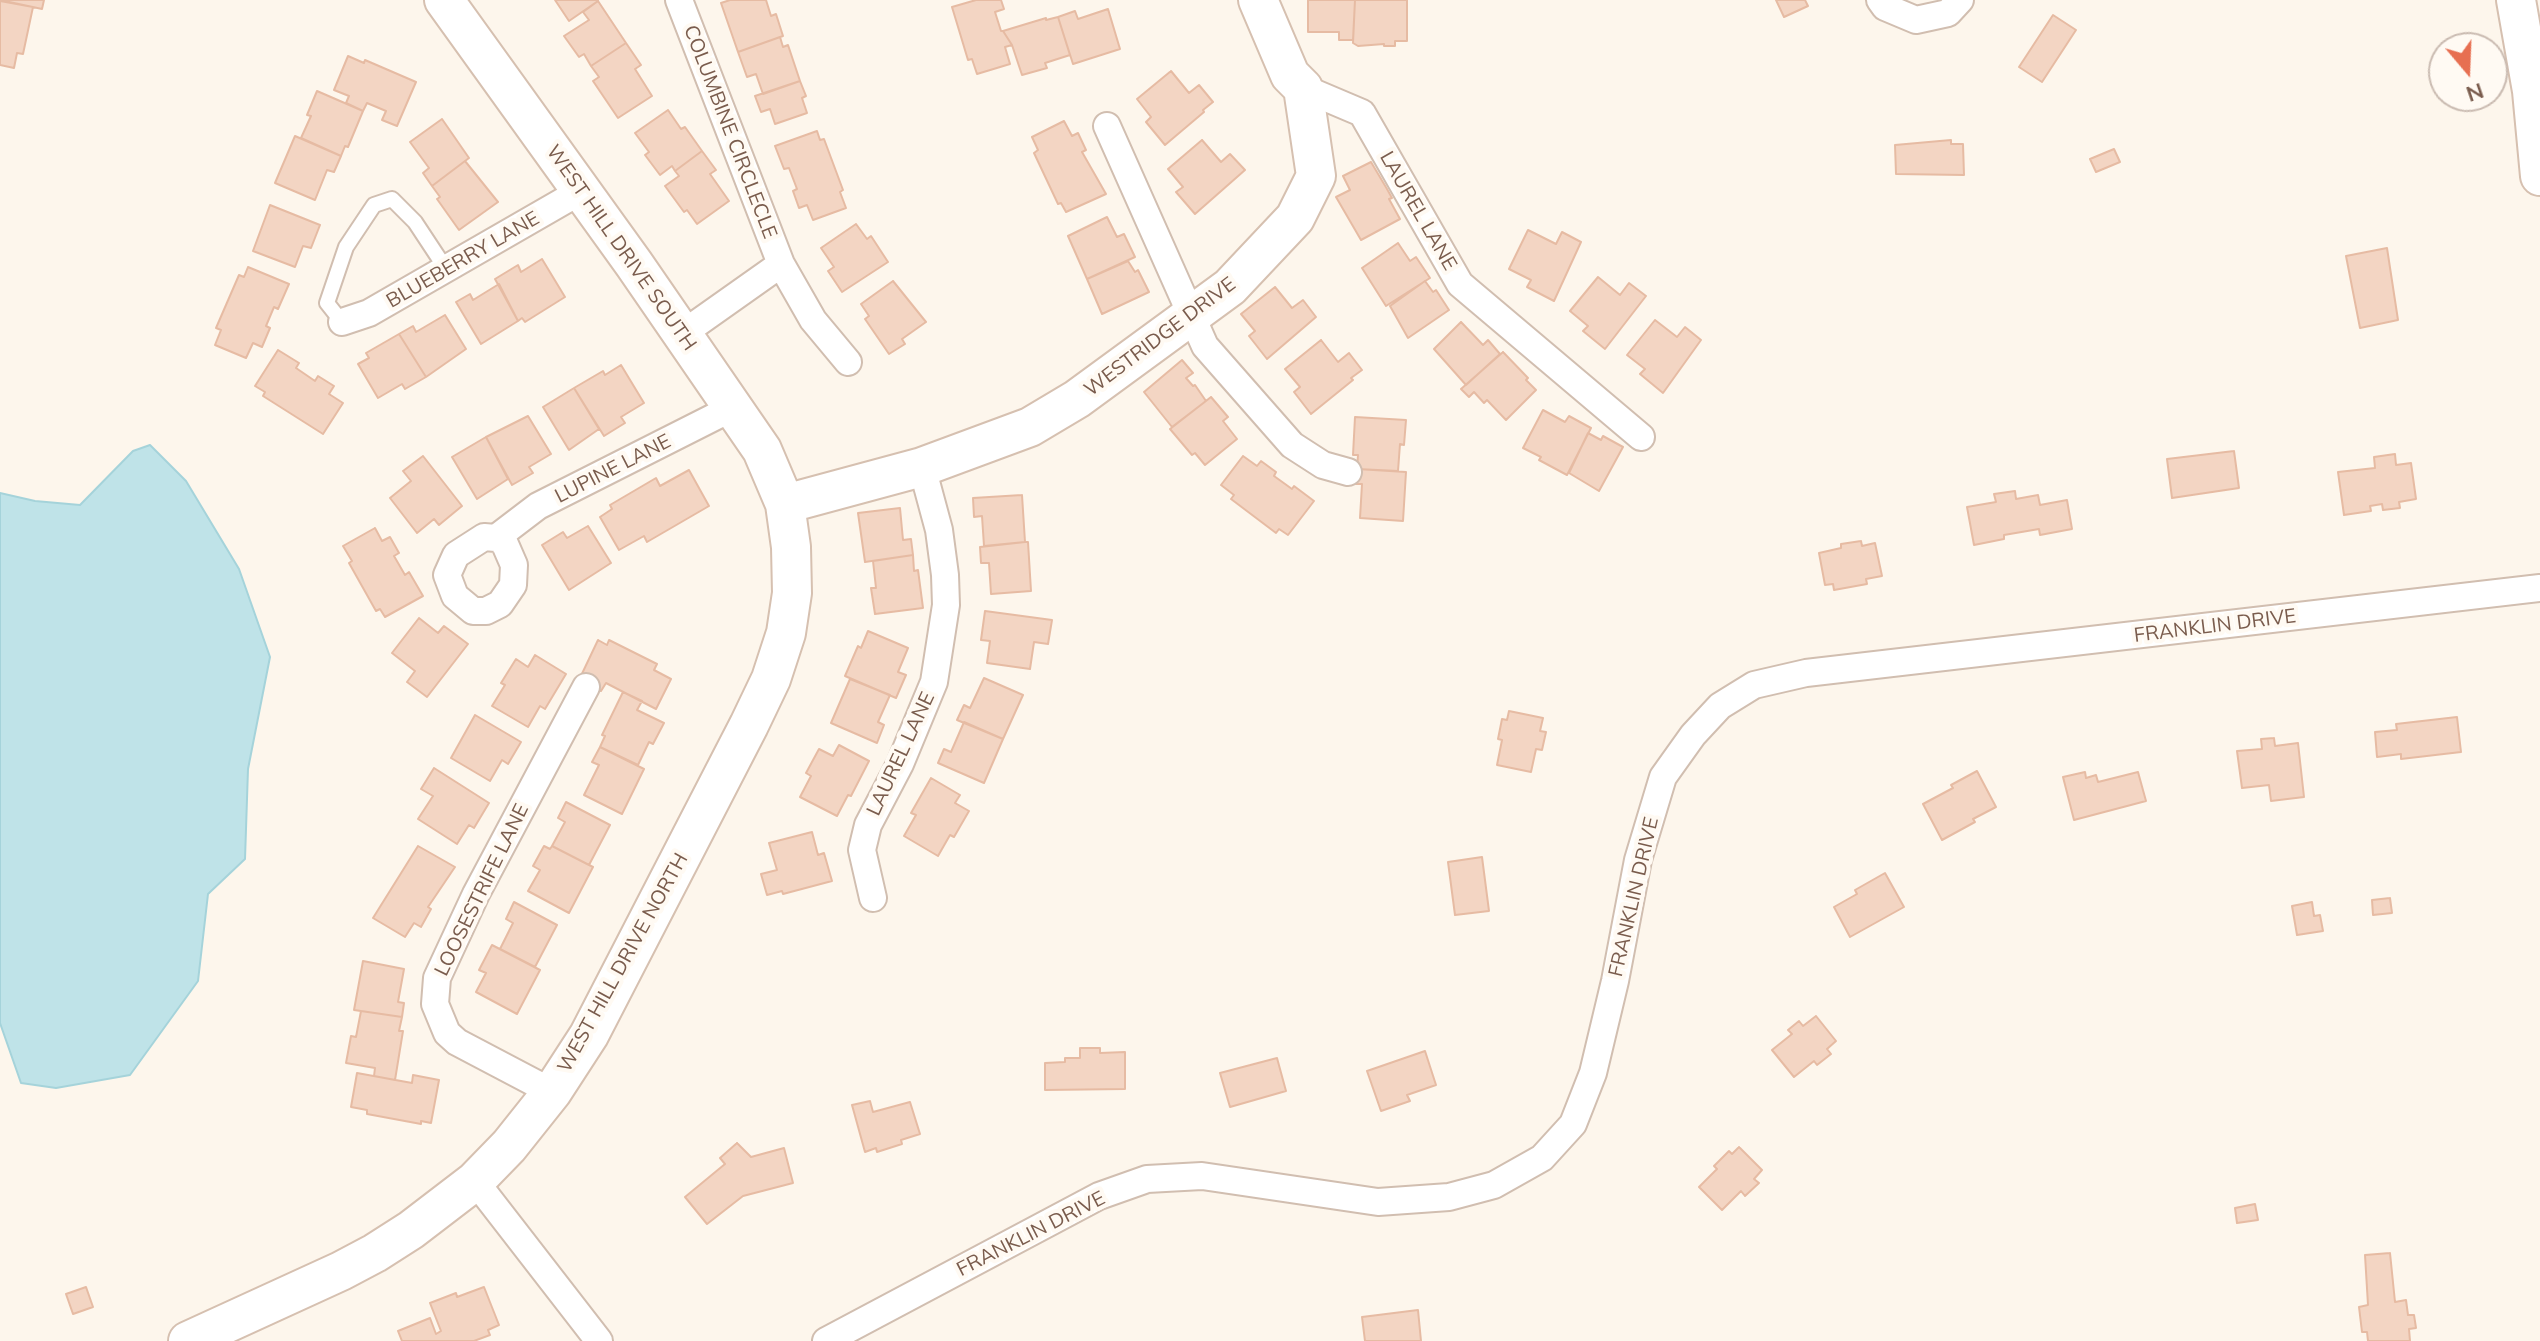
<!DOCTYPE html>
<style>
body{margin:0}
#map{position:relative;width:2540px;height:1341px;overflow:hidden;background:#fdf6ec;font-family:Mulish,sans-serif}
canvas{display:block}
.north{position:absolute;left:2428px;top:32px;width:80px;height:80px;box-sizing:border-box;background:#fffaf3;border:2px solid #cabbb1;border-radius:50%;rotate:161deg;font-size:22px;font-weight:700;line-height:32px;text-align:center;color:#7a5c4d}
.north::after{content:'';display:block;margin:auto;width:28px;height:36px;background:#e76f51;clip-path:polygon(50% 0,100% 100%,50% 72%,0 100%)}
</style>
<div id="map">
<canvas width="2540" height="1341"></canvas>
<div class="north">N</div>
</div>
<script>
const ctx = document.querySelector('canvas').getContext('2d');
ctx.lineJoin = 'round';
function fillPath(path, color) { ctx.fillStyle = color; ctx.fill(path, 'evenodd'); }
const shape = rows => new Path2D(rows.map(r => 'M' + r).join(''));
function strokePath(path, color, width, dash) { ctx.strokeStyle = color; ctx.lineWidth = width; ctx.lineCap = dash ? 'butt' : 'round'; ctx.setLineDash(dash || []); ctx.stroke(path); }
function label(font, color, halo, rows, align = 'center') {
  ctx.font = font + ' Mulish,sans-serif'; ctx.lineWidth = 8; ctx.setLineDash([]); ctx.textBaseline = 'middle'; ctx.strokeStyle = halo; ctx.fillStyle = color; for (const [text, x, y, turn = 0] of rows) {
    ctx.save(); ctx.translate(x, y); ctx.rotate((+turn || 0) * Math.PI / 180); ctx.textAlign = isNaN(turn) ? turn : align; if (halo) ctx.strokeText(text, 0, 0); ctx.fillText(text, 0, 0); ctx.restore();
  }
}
const water = shape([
 [150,445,186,481,239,569,270,657,248,769,245,859,208,894,198,981,130,1075,56,1088,21,1083,0,1023,0,493,35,501,80,505,133,451,150,445]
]);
fillPath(water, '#bfe3e8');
strokePath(water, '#a5d3da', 2);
const building = shape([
 [0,0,44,0,42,9,0,0],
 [555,0,598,0,598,1,569,21,555,0],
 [730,0,766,0,771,16,776,14,783,36,738,52,721,3,730,0],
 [976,0,1001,0,1004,9,995,12,1001,31,1003,31,1012,45,1005,47,1010,64,977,74,972,59,968,60,952,7,976,0],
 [1308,0,1355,0,1353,40,1339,40,1339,32,1308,32,1308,0],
 [1355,0,1407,0,1407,41,1395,41,1395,46,1384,46,1384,44,1358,46,1353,43,1355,0],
 [1776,0,1805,0,1808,6,1784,17,1776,0],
 [0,1,33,7,23,54,17,53,14,68,0,65,0,1],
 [598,1,626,43,591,66,584,54,579,57,564,36,589,20,583,12,598,1],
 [1108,9,1120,49,1073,64,1058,17,1075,11,1078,19,1108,9],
 [2053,15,2076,30,2042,82,2019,67,2053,15],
 [1058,17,1070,55,1045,63,1047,68,1022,75,1012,45,1003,31,1046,18,1046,20,1058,17],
 [780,37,783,47,788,45,800,81,763,94,756,74,747,77,738,52,780,37],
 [626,43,641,65,635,69,652,96,618,118,593,81,599,77,591,66,626,43],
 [348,56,364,63,365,60,416,82,397,126,382,120,386,111,367,103,363,111,346,103,349,96,334,90,348,56],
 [1171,71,1189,93,1199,85,1213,102,1203,110,1204,112,1165,145,1146,122,1151,117,1137,99,1171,71],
 [800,81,806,96,802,98,807,113,775,124,770,109,761,112,755,96,800,81],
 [317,91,363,111,348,147,345,146,341,156,301,138,311,116,307,115,317,91],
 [668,110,681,129,685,127,702,151,675,171,672,166,660,175,645,155,649,152,635,133,668,110],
 [442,119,469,158,432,186,423,173,429,168,410,142,442,119],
 [1064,121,1072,136,1078,133,1086,150,1082,152,1106,194,1066,212,1061,203,1058,204,1034,153,1038,150,1032,137,1064,121],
 [817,131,820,140,824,139,843,190,840,192,846,208,813,220,807,205,799,208,793,191,797,189,789,168,784,169,775,146,817,131],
 [295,136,341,156,334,172,327,170,315,200,275,183,295,136],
 [1202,140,1221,162,1230,154,1245,170,1195,214,1176,192,1183,187,1168,169,1202,140],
 [1951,140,1951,144,1963,144,1964,175,1896,174,1895,145,1951,140],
 [2114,149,2120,162,2096,172,2090,159,2114,149],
 [702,151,716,170,710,174,729,201,697,224,687,210,684,212,665,186,679,176,675,171,702,151],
 [465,161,498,202,459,230,437,199,440,197,432,186,465,161],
 [1371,162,1387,189,1392,198,1389,199,1400,219,1361,240,1336,197,1350,190,1343,176,1371,162],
 [270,205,320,225,311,248,303,246,295,267,253,251,270,205],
 [1107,217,1117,237,1124,234,1135,257,1087,279,1068,236,1107,217],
 [856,224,867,239,871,236,888,262,842,292,828,271,834,267,821,248,856,224],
 [1528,230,1556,244,1562,232,1581,242,1554,301,1527,287,1531,280,1509,269,1528,230],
 [1398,243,1410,261,1416,257,1430,278,1386,306,1362,268,1398,243],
 [2387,248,2398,320,2360,328,2346,256,2387,248],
 [542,259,565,297,525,322,522,318,518,321,495,279,518,265,521,272,542,259],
 [1128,261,1135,272,1138,270,1149,292,1102,314,1087,279,1128,261],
 [248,267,289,284,278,309,274,307,266,326,270,328,262,347,253,343,246,358,215,345,221,330,216,328,239,275,244,277,248,267],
 [1598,277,1620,295,1629,283,1646,296,1605,349,1583,331,1588,326,1570,311,1598,277],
 [893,281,926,322,902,339,905,344,889,354,865,319,869,316,861,304,893,281],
 [1425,281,1433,292,1436,290,1449,310,1408,338,1390,306,1425,281],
 [499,284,518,321,481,344,456,302,470,294,473,300,499,284],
 [1275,287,1292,308,1303,300,1316,317,1267,359,1249,336,1255,331,1241,314,1275,287],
 [445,315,466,349,426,377,399,334,413,326,416,332,445,315],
 [1655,320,1677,337,1685,327,1701,340,1663,393,1640,374,1645,369,1627,355,1655,320],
 [1461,322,1483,345,1488,340,1500,354,1466,385,1434,349,1461,322],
 [399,334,426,377,405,389,402,384,378,398,358,364,369,358,366,353,399,334],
 [1321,340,1338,362,1349,353,1362,370,1351,378,1353,380,1311,414,1294,392,1300,387,1285,369,1321,340],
 [278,350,299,363,296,368,315,381,318,376,334,386,329,394,343,403,323,434,263,396,265,392,255,386,278,350],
 [1503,352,1528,378,1526,380,1536,390,1506,420,1487,400,1484,403,1474,392,1469,397,1461,389,1503,352],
 [1182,360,1193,373,1186,378,1193,386,1195,385,1206,401,1172,427,1144,392,1182,360],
 [621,365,644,403,621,417,625,423,604,436,574,388,603,371,605,375,621,365],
 [574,388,599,429,569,450,543,407,574,388],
 [1211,397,1228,417,1223,421,1237,439,1205,465,1195,453,1192,455,1170,429,1211,397],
 [1543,410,1565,422,1569,416,1591,428,1567,475,1539,460,1541,457,1523,448,1543,410],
 [528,416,551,454,529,467,533,473,512,485,486,437,528,416],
 [1355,417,1406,420,1404,445,1400,444,1398,471,1357,469,1358,455,1353,455,1355,417],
 [1588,433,1601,440,1603,436,1623,447,1599,491,1569,473,1588,433],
 [486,437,508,479,477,499,452,457,486,437],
 [2234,451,2239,488,2172,498,2167,459,2234,451],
 [2395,454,2396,465,2411,463,2416,499,2399,502,2400,508,2383,510,2382,504,2370,506,2371,511,2344,515,2338,472,2375,468,2374,457,2395,454],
 [423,456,462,506,439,525,434,519,417,533,390,498,411,481,403,471,423,456],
 [1243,456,1257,466,1261,461,1276,472,1274,476,1292,489,1294,486,1314,501,1288,535,1279,529,1276,533,1231,499,1234,495,1221,485,1243,456],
 [1357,469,1406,472,1403,521,1360,518,1362,484,1356,484,1357,469],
 [689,470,709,506,647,542,644,536,619,550,600,517,612,509,610,505,656,478,660,486,689,470],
 [2015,491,2016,499,2038,495,2040,505,2067,500,2072,529,2040,535,2039,529,2004,535,2004,539,1974,545,1967,507,1996,502,1994,494,2015,491],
 [1022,495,1025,542,984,546,982,516,974,517,973,498,1022,495],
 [900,508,903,540,911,539,913,555,865,562,858,513,900,508],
 [588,526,611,563,569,590,542,545,563,532,567,538,588,526],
 [375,528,382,541,390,537,399,553,394,556,405,575,409,572,423,596,385,617,380,609,376,611,349,563,352,561,343,546,375,528],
 [1861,541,1862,546,1875,543,1882,576,1866,579,1867,584,1834,590,1833,584,1825,585,1819,553,1841,548,1841,544,1861,541],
 [1025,542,1028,542,1031,591,991,594,989,563,981,563,980,547,1025,542],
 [913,555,914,571,918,570,923,608,875,614,871,588,876,588,873,561,913,555],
 [985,611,1052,620,1048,644,1034,642,1030,669,987,663,990,641,981,640,985,611],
 [419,618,438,633,444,626,468,644,427,697,407,682,415,671,392,653,419,618],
 [868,631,908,648,898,672,906,675,896,698,845,676,858,646,861,648,868,631],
 [598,640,607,645,609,640,657,664,654,670,671,679,656,709,606,683,601,691,579,680,598,640],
 [535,655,566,674,545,709,540,706,528,727,492,706,505,685,501,683,516,659,528,667,535,655],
 [984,678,1023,695,1003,739,957,720,964,705,970,708,984,678],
 [850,679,890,695,878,722,884,725,877,743,831,723,850,679],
 [623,692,642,701,637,710,664,723,653,744,649,742,638,765,600,747,605,736,602,735,623,692],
 [1509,711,1543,718,1540,731,1546,732,1542,750,1536,749,1531,772,1497,765,1502,740,1498,739,1502,719,1507,720,1509,711],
 [475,715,521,742,508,764,502,760,490,781,451,758,475,715],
 [2457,717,2461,752,2401,759,2401,754,2377,757,2375,732,2397,730,2396,724,2457,717],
 [964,722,1003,739,984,783,938,763,944,749,951,752,964,722],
 [2274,738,2275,746,2298,743,2304,797,2271,801,2269,785,2242,788,2237,751,2262,749,2261,739,2274,738],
 [839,745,869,761,851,796,848,795,837,816,800,797,811,776,806,773,819,749,833,756,839,745],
 [600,747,644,769,622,814,584,795,599,765,592,762,600,747],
 [434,768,489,803,474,828,469,825,457,844,418,819,433,796,421,789,434,768],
 [1977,771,1996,807,1973,819,1975,822,1942,840,1923,804,1953,788,1951,785,1977,771],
 [2085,772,2086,778,2096,775,2098,782,2138,772,2146,801,2074,820,2063,777,2085,772],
 [931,778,960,795,955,803,969,811,954,837,950,835,938,856,904,836,916,815,911,813,931,778],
 [566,802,610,825,589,865,552,846,565,822,558,818,566,802],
 [812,832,818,855,824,853,832,881,783,894,782,891,767,895,761,874,777,870,769,843,812,832],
 [418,846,455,867,428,907,431,909,421,927,414,923,405,937,373,918,418,846],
 [544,846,550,849,552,846,593,867,569,913,528,891,540,870,533,866,544,846],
 [1482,857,1489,911,1455,915,1448,862,1482,857],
 [1885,873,1904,907,1850,937,1834,907,1857,894,1855,890,1885,873],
 [2390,898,2392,913,2373,915,2372,900,2390,898],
 [514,902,557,925,535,967,500,949,513,923,506,919,514,902],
 [2312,902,2314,916,2320,915,2323,931,2297,935,2292,906,2312,902],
 [492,945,540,970,517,1014,476,992,486,973,479,970,492,945],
 [363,961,404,969,398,1002,404,1003,402,1017,354,1010,363,961],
 [361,1011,402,1017,399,1031,403,1031,395,1080,374,1076,375,1068,346,1063,351,1036,356,1037,361,1011],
 [1816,1016,1836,1041,1827,1049,1831,1054,1817,1065,1814,1061,1794,1077,1772,1050,1792,1034,1788,1030,1799,1021,1803,1026,1816,1016],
 [1080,1048,1100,1048,1100,1053,1125,1052,1125,1089,1045,1090,1045,1063,1065,1062,1065,1058,1080,1058,1080,1048],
 [1425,1051,1436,1085,1407,1095,1410,1101,1381,1111,1367,1071,1425,1051],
 [1277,1058,1286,1091,1230,1107,1220,1073,1277,1058],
 [357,1073,412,1083,413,1075,439,1080,431,1123,421,1121,421,1124,367,1114,367,1110,351,1107,357,1073],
 [870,1101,873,1112,910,1102,920,1134,901,1140,902,1144,877,1152,876,1148,865,1152,852,1105,870,1101],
 [737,1143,751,1157,784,1148,793,1183,743,1196,707,1224,685,1197,725,1164,720,1158,737,1143],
 [1739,1147,1762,1170,1754,1179,1759,1183,1745,1196,1741,1191,1722,1210,1699,1187,1717,1169,1714,1166,1729,1151,1732,1154,1739,1147],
 [2255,1204,2258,1220,2237,1223,2235,1208,2255,1204],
 [2390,1253,2395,1302,2406,1300,2408,1315,2414,1315,2416,1328,2409,1329,2410,1341,2368,1341,2367,1332,2362,1332,2359,1307,2368,1305,2365,1255,2390,1253],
 [86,1287,93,1307,73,1314,66,1294,86,1287],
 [484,1287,499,1325,488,1330,490,1335,474,1341,402,1341,398,1331,430,1318,436,1334,441,1331,430,1303,456,1293,457,1297,484,1287],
 [1418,1310,1421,1341,1365,1341,1362,1317,1418,1310]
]);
fillPath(building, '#f3d5c3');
strokePath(building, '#e6bba3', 2);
const lane = shape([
 [342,322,327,303,346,247,374,205,392,199,415,222,446,269]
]);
const street = shape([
 [679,0,781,264,682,334],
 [1880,0,1885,7,1916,20,1948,13,1960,0],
 [1303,88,1362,113,1460,284,1641,437],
 [1107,126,1205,346,1292,445,1323,465,1348,472],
 [781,264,813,320,848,362],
 [342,322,369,313,581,191],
 [496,538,504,542,514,565,513,585,500,604,486,611,473,611,455,596,447,575,456,555,484,537,496,538,538,506,734,407],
 [873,898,862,850,868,825,900,764,934,682,946,605,945,575,939,530,922,467],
 [552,1092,457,1042,447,1033,435,1004,437,978,476,894,586,687],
 [475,1181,599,1341],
 [826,1341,1099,1196,1147,1179,1202,1176,1378,1202,1449,1197,1494,1185,1542,1158,1573,1124,1593,1073,1615,981,1638,860,1663,777,1693,735,1720,706,1754,685,1806,673,2540,588]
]);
const secondary = shape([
 [2516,0,2532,91,2540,176],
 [785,504,922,467,1030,427,1077,399,1230,287,1295,218,1316,176,1303,88,1290,75,1258,0],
 [188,1341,341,1271,375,1253,411,1230,475,1181,509,1146,552,1092,589,1035,749,725,771,679,786,633,792,593,791,547,785,504,762,450,634,264,444,0]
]);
strokePath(lane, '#d1beb0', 18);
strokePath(street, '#d1beb0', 30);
strokePath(secondary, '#d6c0b0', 42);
strokePath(lane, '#fff', 14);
strokePath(street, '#fff', 26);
strokePath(secondary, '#fff', 38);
label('20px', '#7a5c4d', '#fffaf3', [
 ["COLUMBINE CIRCLECLE",730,132,69],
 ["LAUREL LANE",1418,211,60],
 ["WEST HILL DRIVE SOUTH",621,248,55],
 ["BLUEBERRY LANE",463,260,-30],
 ["WESTRIDGE DRIVE",1160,337,-37],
 ["LUPINE LANE",613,469,-27],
 ["FRANKLIN DRIVE",2215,626,-7],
 ["LAUREL LANE",901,754,-65],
 ["LOOSESTRIFE LANE",482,890,-64],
 ["FRANKLIN DRIVE",1634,897,-77],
 ["WEST HILL DRIVE NORTH",623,963,-61],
 ["FRANKLIN DRIVE",1031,1234,-27]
]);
</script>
